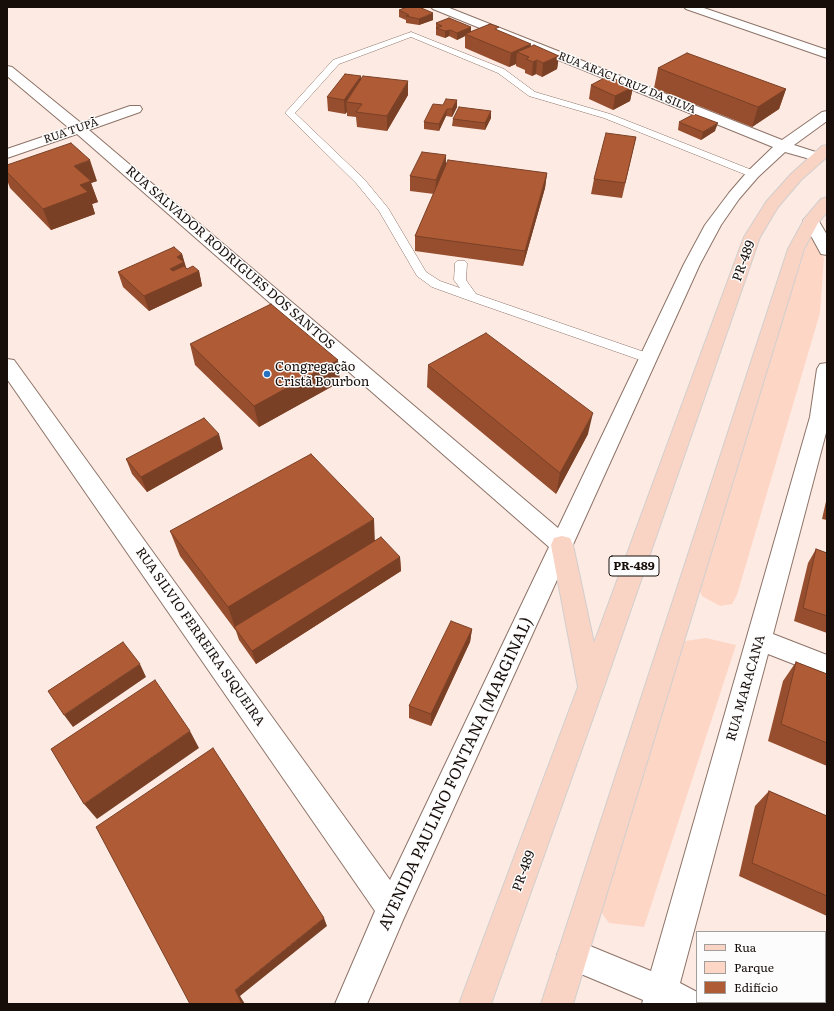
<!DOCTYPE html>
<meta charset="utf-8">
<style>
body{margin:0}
#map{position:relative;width:834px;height:1011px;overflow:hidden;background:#fdebe3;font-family:Literata,serif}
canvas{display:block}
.frame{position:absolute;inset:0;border:8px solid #170e0a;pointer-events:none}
.legend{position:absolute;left:696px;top:931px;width:130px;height:72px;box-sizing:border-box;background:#fcfcfc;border:1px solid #a09d9b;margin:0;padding:5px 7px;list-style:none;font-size:12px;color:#170e0a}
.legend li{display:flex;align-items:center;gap:8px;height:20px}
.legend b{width:20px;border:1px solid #a09d9b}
</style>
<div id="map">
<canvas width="834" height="1011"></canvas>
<div class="frame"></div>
<ul class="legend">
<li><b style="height:5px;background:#f9d3c4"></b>Rua</li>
<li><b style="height:11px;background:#fdd6c6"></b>Parque</li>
<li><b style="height:11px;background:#af5b36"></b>Edifício</li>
</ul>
</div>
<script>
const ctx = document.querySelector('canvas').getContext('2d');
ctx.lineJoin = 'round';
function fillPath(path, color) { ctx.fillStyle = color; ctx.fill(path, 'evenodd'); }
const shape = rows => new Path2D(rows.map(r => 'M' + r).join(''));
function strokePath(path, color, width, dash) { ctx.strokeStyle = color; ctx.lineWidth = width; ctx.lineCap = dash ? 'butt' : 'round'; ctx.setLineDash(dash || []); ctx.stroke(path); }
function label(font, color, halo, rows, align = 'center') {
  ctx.font = font + ' Literata,serif'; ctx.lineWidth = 3; ctx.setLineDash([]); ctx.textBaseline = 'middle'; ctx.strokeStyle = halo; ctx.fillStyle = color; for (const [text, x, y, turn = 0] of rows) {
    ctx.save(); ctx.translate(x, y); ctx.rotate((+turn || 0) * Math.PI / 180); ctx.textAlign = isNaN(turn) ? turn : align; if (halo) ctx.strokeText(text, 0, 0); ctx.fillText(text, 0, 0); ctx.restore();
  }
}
fillPath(shape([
 [810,236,824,258,820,313,737,595,732,604,720,606,702,596,696,583,784,303],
 [706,638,736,645,644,927,609,923,596,905,674,657,685,641]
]), '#fdd6c6');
const lane = shape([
 [411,32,504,69,535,92,610,114,757,172,758,174,757,176,749,176,604,118,529,96,498,73,411,37,339,64,295,113,364,179,388,208,426,272,440,281,460,288,454,280,455,263,457,261,465,261,467,263,466,280,476,294,653,355,654,358,653,361,648,362,643,361,468,300,432,287,417,276,379,211,356,183,285,113,333,60,411,32]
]);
const street = shape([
 [431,7,447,7,782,140,822,112,827,111,827,121,794,145,822,154,824,157,822,160,817,161,785,152,758,177,739,199,721,225,700,264,403,920,367,1004,335,1004,375,911,7,379,7,359,14,360,390,880,549,547,77,134,7,158,7,149,69,128,7,76,7,66,12,67,81,123,130,106,140,106,142,109,140,112,89,130,558,528,684,264,705,225,729,193,748,171,773,147,433,9,431,7],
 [684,7,701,7,827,50,827,58,686,9,684,7],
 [811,216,817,218,827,235,827,255,821,254,803,221,805,218,811,216],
 [827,363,827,429,773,634,827,655,827,677,768,654,680,983,697,992,697,1002,702,1002,703,1004,642,1004,643,1000,562,966,557,955,562,944,573,939,651,971,810,417,817,369,820,364,827,363]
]);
const primary = shape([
 [827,145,827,157,801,180,778,207,760,237,604,687,491,1004,459,1004,578,687,551,545,554,538,562,536,570,538,573,545,594,643,744,237,766,202,791,174,822,146,827,145],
 [827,197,827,212,818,223,804,249,573,1004,541,1004,788,249,805,218,821,199,827,197]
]);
strokePath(lane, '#8d7368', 1);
strokePath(street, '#8d7368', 2);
strokePath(primary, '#d1cfce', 2);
fillPath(lane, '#fff');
fillPath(street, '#fff');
fillPath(primary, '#f9d3c4');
fillPath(shape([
 [399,10,433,20,419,25,406,23,406,20,399,17],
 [436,23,471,27,471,32,499,31,531,46,559,56,557,69,542,77,536,74,532,76,525,73,525,70,516,66,516,64,509,67,465,48,465,36,457,40,449,36,445,38,436,35],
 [658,68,786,89,779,109,752,127,654,88],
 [361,79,408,95,387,131,357,127,356,117,347,116,347,112,345,114,328,111,327,97],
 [591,85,633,87,630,101,613,110,589,99],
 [457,100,457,107,452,117,446,116,439,131,424,129,424,122,443,105],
 [491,111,491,118,485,130,452,126,453,119],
 [679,122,715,131,701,140,678,130],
 [636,137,622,198,591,194,594,179],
 [7,165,97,181,91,183,98,202,92,204,95,214,51,230,10,188,7,180],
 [446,165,547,173,545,188,523,266,415,251,415,236,434,194,410,191,410,176],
 [182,254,186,267,187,269,199,271,202,286,149,311,123,287,118,272],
 [190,344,340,382,259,427,195,365],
 [428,365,588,434,556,494,427,387],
 [223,449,147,492,132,474,126,459],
 [827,497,827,520,822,519],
 [170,531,375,540,400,557,401,571,256,664,239,640,236,631,180,556],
 [816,549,827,553,827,633,794,621,808,563],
 [472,629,470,642,431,726,409,718,409,706],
 [796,662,827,674,827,766,768,741,783,681],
 [769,791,827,816,827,916,739,876,755,806]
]), '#964e2e');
fillPath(shape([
 [433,13,433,20,419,25,419,19],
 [471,27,471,34,465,34,465,36,457,40,457,33],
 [450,30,449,36,445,38,445,31],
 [531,44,529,57,517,52,516,64,509,67,511,53],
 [559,56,557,69,542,77,543,63],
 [537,60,536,74,532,76,533,62],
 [361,76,362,90,346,102,347,112,345,114,344,100],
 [408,81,408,95,387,131,387,116],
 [633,87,630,101,613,110,615,96],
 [786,89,779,109,752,127,758,107],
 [457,100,457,107,452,117,452,109],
 [447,109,446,116,439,131,439,124],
 [491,111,491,118,485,130,485,123],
 [718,123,715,131,701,140,703,132],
 [446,155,446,170,435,194,436,180],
 [90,160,97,181,91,183,98,202,92,204,95,214,51,230,43,209,74,166],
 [547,173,545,188,523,266,525,251],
 [182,254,188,276,199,271,202,286,149,311,144,296,170,269,177,257],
 [338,360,340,382,259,427,254,406],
 [593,413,588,434,556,494,560,473],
 [219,434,223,449,147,492,141,477],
 [374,519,375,545,235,627,228,607],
 [400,557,401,571,256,664,252,651],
 [472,629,470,642,431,726,431,714],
 [140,664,146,677,73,727,64,715],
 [190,731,199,748,97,819,84,804],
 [324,918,327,926,240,996,245,1004,242,1004,235,990]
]), '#7a4026');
const building = shape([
 [407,7,419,7,433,13,419,19,406,16,409,15,399,10,407,7],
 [449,18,471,27,457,33,450,30,445,31,436,28,442,26,436,23,449,18],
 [490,24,499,27,495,29,531,44,511,53,465,34,490,24],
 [534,45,559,56,543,63,537,60,533,62,526,59,529,57,517,52,534,45],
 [687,53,786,89,758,107,658,68,687,53],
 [345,74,361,76,344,100,327,97,345,74],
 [363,76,408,81,387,116,356,112,362,104,346,102,363,76],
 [608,76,633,87,615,96,591,85,608,76],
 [446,99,457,100,452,109,447,109,439,124,424,122,433,104,443,105,446,99],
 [459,107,491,111,485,123,453,119,459,107],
 [694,114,718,123,703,132,679,122,694,114],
 [606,133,636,137,625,183,594,179,606,133],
 [71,143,90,160,74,166,91,181,80,185,88,192,43,209,7,172,7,165,71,143],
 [422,152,446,155,436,180,410,176,422,152],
 [448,160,547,173,525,251,415,236,448,160],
 [174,247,182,254,177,257,184,262,170,269,173,271,184,266,187,269,193,266,199,271,144,296,118,272,174,247],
 [271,304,338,360,254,406,190,344,271,304],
 [486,333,593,413,560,473,428,365,486,333],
 [204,418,219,434,141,477,126,459,204,418],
 [311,454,374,519,228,607,170,531,311,454],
 [381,537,400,557,252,651,234,627,381,537],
 [816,549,827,553,827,616,803,608,816,549],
 [451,621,472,629,431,714,409,706,451,621],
 [123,642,140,664,64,715,48,691,123,642],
 [796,662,827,674,827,743,781,724,796,662],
 [155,680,190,731,84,804,51,749,155,680],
 [213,748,324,918,235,990,242,1004,190,1004,96,827,213,748],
 [769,791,827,816,827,896,752,863,769,791]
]);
fillPath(building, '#af5b36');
strokePath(building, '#7a4026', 1);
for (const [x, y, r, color] of [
 [267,374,4,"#2771c1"]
]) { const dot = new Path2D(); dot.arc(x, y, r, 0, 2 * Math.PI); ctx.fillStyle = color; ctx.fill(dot); strokePath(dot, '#fcfcfc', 1.5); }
label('11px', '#170e0a', '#fcfcfc', [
 ["RUA ARACI CRUZ DA SILVA",627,83,22],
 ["RUA TUPÃ",71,131,-19]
]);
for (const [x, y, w] of [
 [634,566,50]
]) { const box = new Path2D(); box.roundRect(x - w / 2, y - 10, w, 20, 3); ctx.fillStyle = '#fcfcfc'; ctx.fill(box); strokePath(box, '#170e0a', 1); }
label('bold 12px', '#170e0a', null, [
 ["PR-489",634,566]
]);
label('13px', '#170e0a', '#fcfcfc', [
 ["RUA SALVADOR RODRIGUES DOS SANTOS",230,258,41],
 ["PR-489",744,261,-70],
 ["RUA SILVIO FERREIRA SIQUEIRA",200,637,55],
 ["RUA MARACANA",746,688,-74],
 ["PR-489",524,871,-70]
]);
label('13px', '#170e0a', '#fcfcfc', [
 ["Congregação",275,367],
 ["Cristã Bourbon",275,382]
], 'left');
label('16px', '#170e0a', '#fcfcfc', [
 ["AVENIDA PAULINO FONTANA (MARGINAL)",456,774,-65]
]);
</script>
